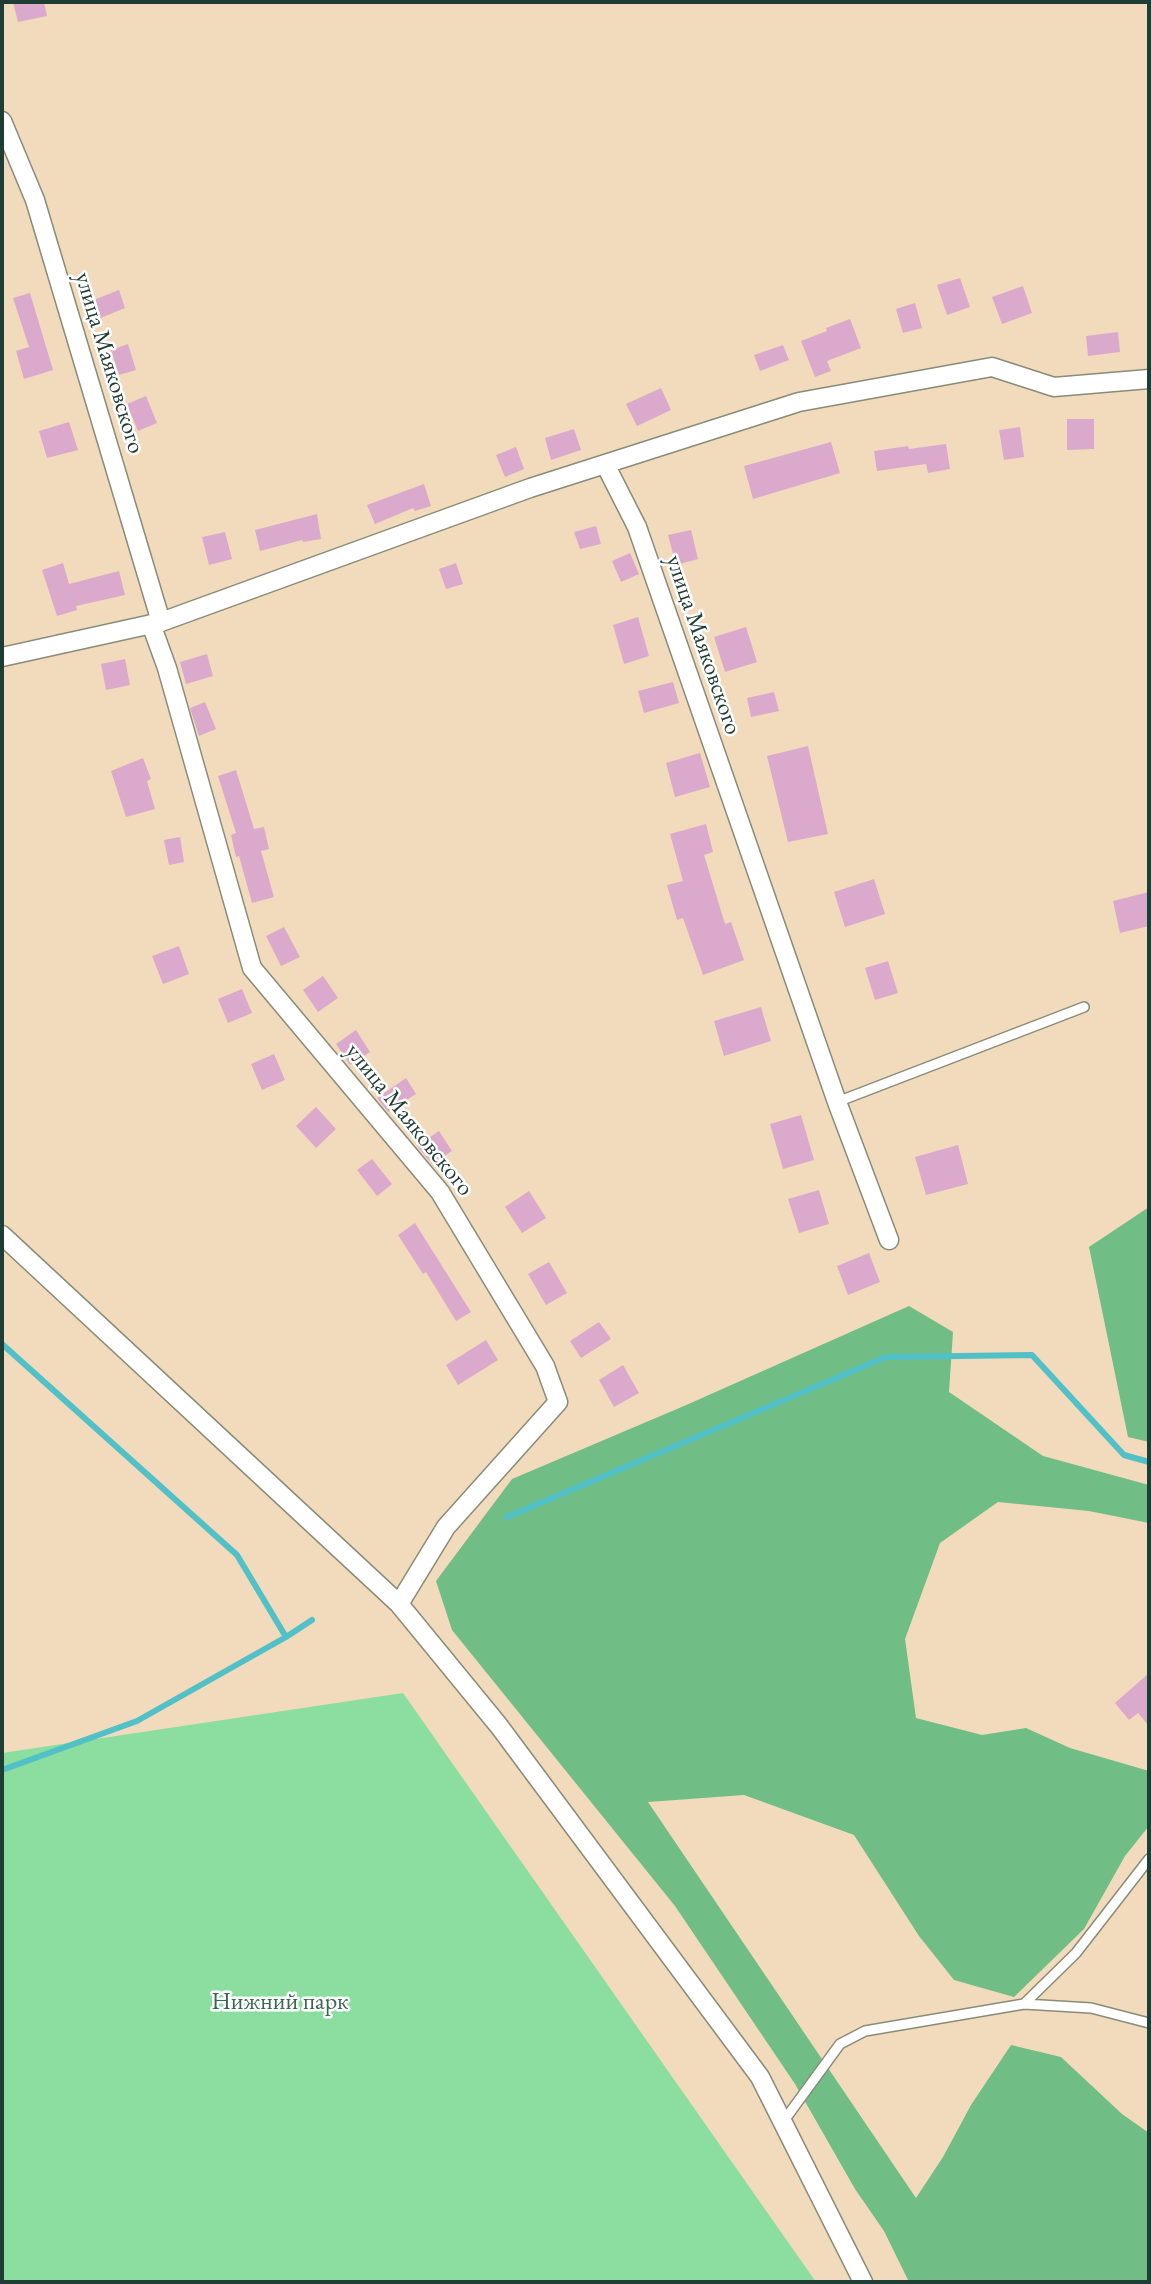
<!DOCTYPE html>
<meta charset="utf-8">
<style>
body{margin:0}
#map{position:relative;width:1151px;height:2284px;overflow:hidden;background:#f2dbbc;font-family:"EB Garamond",serif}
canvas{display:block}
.frame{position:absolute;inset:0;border:4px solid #1f3d34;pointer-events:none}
</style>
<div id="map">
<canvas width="1151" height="2284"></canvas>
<div class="frame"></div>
</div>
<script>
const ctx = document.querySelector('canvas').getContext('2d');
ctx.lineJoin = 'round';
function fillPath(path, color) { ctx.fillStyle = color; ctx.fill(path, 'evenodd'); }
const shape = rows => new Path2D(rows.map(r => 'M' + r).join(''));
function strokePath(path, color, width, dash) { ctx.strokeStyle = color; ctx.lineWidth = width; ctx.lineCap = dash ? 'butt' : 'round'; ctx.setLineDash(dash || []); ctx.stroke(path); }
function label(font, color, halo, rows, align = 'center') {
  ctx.font = font + ' "EB Garamond",serif'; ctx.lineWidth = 5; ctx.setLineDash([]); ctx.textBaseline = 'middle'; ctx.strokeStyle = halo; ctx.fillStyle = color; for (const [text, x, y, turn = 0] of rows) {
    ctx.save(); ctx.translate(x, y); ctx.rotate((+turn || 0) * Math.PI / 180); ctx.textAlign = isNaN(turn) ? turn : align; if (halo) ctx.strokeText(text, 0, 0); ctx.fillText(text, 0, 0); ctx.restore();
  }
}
fillPath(shape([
 [403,1693,816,2282,2,2282,2,1753]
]), '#8bdea0');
fillPath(shape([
 [1149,1207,1149,1442,1128,1437,1089,1247],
 [909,1306,953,1332,949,1392,1043,1456,1149,1485,1149,1523,1089,1511,998,1502,940,1543,905,1639,916,1718,982,1735,1026,1728,1070,1748,1149,1771,1149,1826,1125,1856,1084,1929,1014,1997,954,1980,919,1936,854,1835,744,1795,648,1802,916,2198,943,2157,971,2105,1011,2045,1061,2057,1122,2114,1149,2133,1149,2282,909,2282,884,2231,855,2189,795,2084,675,1906,452,1630,436,1581,512,1479,684,1406]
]), '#70bd86');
strokePath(shape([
 [2,1344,237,1555,286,1637],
 [507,1517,886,1357,1032,1355,1124,1455,1149,1462],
 [2,1770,137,1721,286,1637,312,1620]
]), '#51c0c7', 6);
fillPath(shape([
 [13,2,44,2,47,16,18,22],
 [960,278,970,307,947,315,937,285],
 [1023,286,1032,313,1002,324,992,297],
 [119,290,125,308,93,321,86,303],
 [30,293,53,370,24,379,16,351,29,347,13,298],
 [915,303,922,328,903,333,896,309],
 [850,319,861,348,827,361,831,371,815,377,801,341,827,331,826,328],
 [1118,332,1120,352,1088,356,1086,336],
 [128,344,136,370,119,375,111,350],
 [783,345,789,360,760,371,754,355],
 [661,388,671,410,637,426,626,404],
 [146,396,157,423,138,431,127,404],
 [1067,419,1094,419,1094,449,1067,450],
 [69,422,78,450,47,458,39,431],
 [1020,427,1024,457,1004,460,999,430],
 [574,429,581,450,551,460,545,438],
 [831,442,840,473,753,499,744,466],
 [946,444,950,469,928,473,926,464,877,471,874,451,908,446,909,449],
 [516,447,524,469,505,477,496,455],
 [424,484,431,506,415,511,413,508,375,524,367,505],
 [317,514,321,539,303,542,302,540,260,551,255,530],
 [596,526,601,544,580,549,574,532],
 [691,530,698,559,676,565,668,535],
 [225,532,232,559,209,565,202,537],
 [630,553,639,574,621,582,612,561],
 [63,563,69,584,119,571,125,595,76,606,77,610,57,616,42,570],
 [456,563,463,584,446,589,439,569],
 [638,617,649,656,624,664,613,625],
 [746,627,757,662,725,672,714,637],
 [207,654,213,676,186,684,180,662],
 [125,659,130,685,106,690,101,664],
 [673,682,679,703,644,713,638,691],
 [774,692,779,711,751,717,747,698],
 [205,702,216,729,199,736,190,708],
 [808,746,828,834,788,842,767,756],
 [700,753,710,787,675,797,666,763],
 [143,758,151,779,147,781,155,809,126,817,111,771],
 [236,770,254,829,264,827,269,849,261,851,274,897,252,903,239,856,236,857,231,835,236,833,218,776],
 [706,824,713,852,704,855,725,924,731,922,744,960,703,975,683,918,677,920,667,885,683,881,670,834],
 [180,837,184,862,169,865,164,840],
 [874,879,885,914,845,927,834,892],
 [1149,892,1149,926,1120,933,1113,901],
 [284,927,300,957,281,966,266,936],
 [179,946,189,974,163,984,152,956],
 [888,961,898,993,875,1000,865,968],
 [323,976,338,998,318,1012,303,990],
 [242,989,252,1013,228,1023,218,999],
 [761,1007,771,1041,724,1056,714,1021],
 [356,1030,370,1052,350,1065,336,1044],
 [274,1054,285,1080,262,1090,251,1064],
 [406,1078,416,1094,388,1112,377,1098],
 [316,1107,336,1129,316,1148,296,1126],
 [801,1115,814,1160,783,1169,770,1124],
 [439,1131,452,1151,432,1164,417,1146],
 [958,1145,968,1184,926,1195,915,1157],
 [372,1159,392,1184,377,1196,357,1170],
 [819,1190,829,1224,799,1233,788,1199],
 [529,1191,546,1218,522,1233,505,1207],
 [415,1223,471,1312,456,1321,426,1272,423,1274,398,1235],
 [869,1253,880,1282,848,1295,837,1266],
 [549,1262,567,1293,546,1305,528,1274],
 [599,1322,611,1339,581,1358,570,1341],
 [486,1340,498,1360,458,1385,446,1365],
 [623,1365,639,1393,614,1407,599,1380],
 [1149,1673,1149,1726,1138,1713,1129,1720,1115,1703]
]), '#dba9cc');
const lane = shape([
 [837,1102,1084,1007],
 [1024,2004,1091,2008,1149,2023],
 [783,2122,840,2044,865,2031,1024,2004,1076,1953,1149,1859]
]);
const street = shape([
 [2,121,35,200,161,622],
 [605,464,637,527,837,1102,889,1240],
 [151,624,167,668,252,968,440,1192,545,1366,558,1402,446,1527,399,1604],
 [2,657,161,622,530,488,799,402,992,367,1054,387,1149,379],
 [2,1235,399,1604,499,1726,760,2077,863,2282]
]);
strokePath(lane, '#888c78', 12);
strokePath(street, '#888c78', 21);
strokePath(lane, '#fff', 9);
strokePath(street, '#fff', 18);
label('24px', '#1f3d34', '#fff', [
 ["улица Маяковского",109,363,73],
 ["улица Маяковского",703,645,71],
 ["улица Маяковского",409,1120,51]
]);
label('24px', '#3a654f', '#fff', [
 ["Нижний парк",280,2002]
]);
</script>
